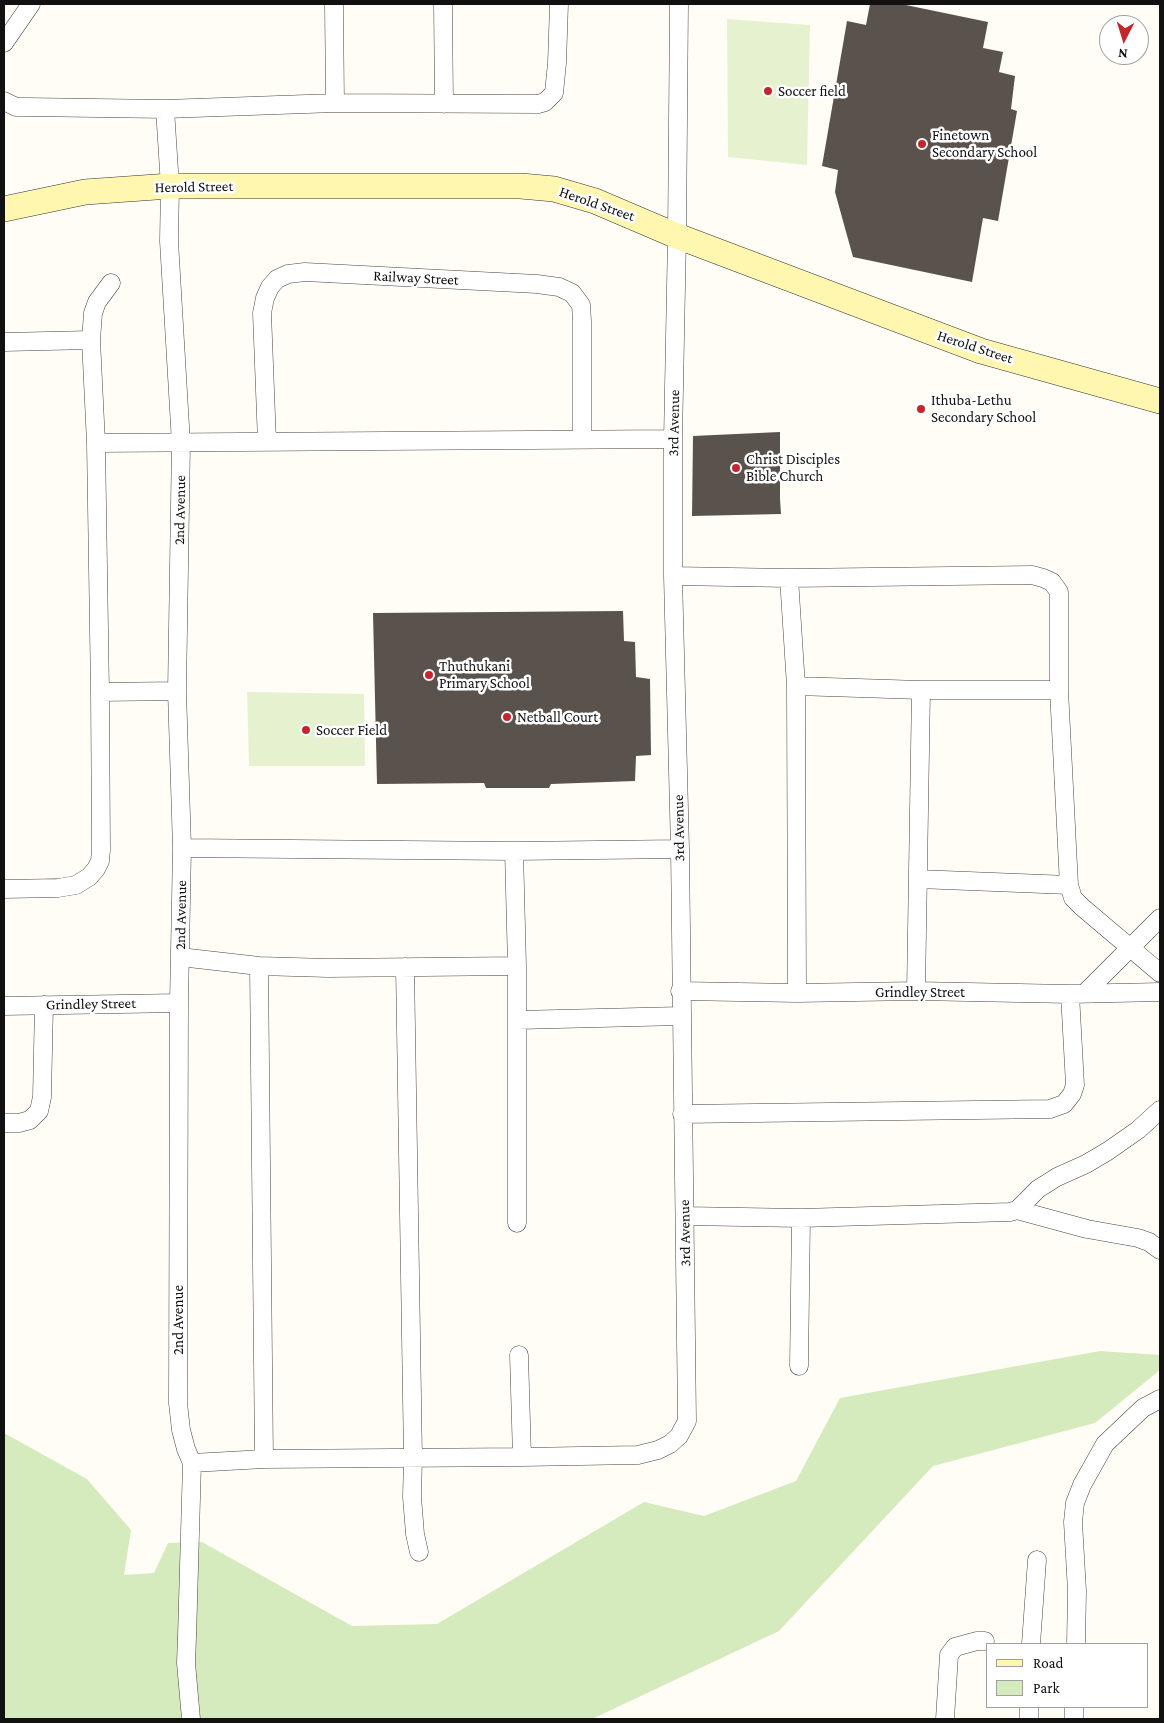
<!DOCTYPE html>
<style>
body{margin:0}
#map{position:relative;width:1164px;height:1723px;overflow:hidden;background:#fffdf5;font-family:"Crimson Pro",serif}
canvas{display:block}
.frame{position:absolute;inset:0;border:5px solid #111;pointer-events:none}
.legend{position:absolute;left:986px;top:1643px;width:162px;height:65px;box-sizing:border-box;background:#fff;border:1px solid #a0a0a0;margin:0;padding:6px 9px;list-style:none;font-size:15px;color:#111}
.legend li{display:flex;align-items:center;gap:10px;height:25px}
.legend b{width:25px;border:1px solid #a0a0a0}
.north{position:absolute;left:1099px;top:15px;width:50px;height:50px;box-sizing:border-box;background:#fff;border:1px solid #a0a0a0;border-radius:50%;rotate:185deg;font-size:14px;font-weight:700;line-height:20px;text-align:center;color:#111}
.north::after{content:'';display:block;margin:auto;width:18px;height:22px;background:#c4262e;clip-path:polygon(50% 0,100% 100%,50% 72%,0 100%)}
</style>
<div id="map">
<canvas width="1164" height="1723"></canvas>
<div class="frame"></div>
<ul class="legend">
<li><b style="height:6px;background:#fff6b0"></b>Road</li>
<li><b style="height:14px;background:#d5ebbd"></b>Park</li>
</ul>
<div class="north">N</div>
</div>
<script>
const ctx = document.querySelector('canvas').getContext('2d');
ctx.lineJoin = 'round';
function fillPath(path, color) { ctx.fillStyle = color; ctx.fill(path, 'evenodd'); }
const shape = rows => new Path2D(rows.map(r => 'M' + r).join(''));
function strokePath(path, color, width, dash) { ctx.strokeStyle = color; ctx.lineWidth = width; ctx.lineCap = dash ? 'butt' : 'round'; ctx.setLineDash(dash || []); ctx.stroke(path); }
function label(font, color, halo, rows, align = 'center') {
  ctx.font = font + ' "Crimson Pro",serif'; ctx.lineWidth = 5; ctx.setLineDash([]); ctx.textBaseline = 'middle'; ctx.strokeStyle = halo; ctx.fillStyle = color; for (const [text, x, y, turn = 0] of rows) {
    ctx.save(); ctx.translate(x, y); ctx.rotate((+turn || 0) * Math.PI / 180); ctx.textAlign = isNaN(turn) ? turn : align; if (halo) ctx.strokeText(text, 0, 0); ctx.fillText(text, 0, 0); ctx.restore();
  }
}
fillPath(shape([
 [1100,1351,1160,1355,1160,1370,1095,1423,933,1466,779,1631,592,1719,4,1719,4,1433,87,1479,131,1530,124,1575,154,1573,168,1543,202,1542,352,1626,437,1624,644,1502,704,1516,796,1481,840,1398]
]), '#d5ebbd');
fillPath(shape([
 [727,19,810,25,807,165,728,157],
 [247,692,364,694,365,766,249,766]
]), '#e6f2cf');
fillPath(shape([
 [870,4,901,4,988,22,983,48,1003,52,999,72,1015,76,1011,109,1017,111,998,221,983,218,972,282,853,257,835,192,838,170,822,166,847,21,866,25],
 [780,432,780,499,781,514,692,516,693,436],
 [623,611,624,641,635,642,636,677,650,679,651,755,636,756,635,781,551,784,549,788,486,788,484,783,377,784,373,613]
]), '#5a524d');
const street = shape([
 [334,4,335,103],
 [443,4,444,104],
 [4,43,31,4],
 [4,101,16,107,27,107,165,109,335,103,538,104,545,102,554,93,557,63,559,4],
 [165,109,170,186,169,241,181,443,177,691,182,848,179,1003,178,1403,181,1430,186,1449,192,1463,187,1637,186,1663,191,1719],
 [4,342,91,340],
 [267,442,262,313,265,298,270,287,277,279,288,274,305,272,537,284,559,287,572,293,581,305,582,321,582,439],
 [96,443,673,439],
 [673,576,789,578,1032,575,1043,578,1052,582,1059,592,1059,690,1069,885,1073,898,1082,907,1160,973],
 [789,578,796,686,797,993],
 [796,686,921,690,1059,690],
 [100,692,177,691],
 [182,848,514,851,680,849],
 [514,851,517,966,517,1223],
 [918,879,1069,885],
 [4,889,58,888,76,885,89,877,96,869,100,861,101,850,100,692,96,443,91,340,93,313,97,302,111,283],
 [180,957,259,966,328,968,517,966],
 [259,966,264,1459],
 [405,967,413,1458,412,1497,415,1534,419,1552],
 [680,991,797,993,916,991,1070,994,1160,992],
 [916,991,921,690],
 [1085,993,1160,918],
 [4,1006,179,1003],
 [517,1020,681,1016],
 [682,1114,1050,1109,1064,1104,1072,1094,1075,1085,1070,994],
 [4,1123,19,1123,30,1120,39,1111,42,1097,44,1005],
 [1017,1210,1087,1229,1138,1238,1149,1242,1160,1250],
 [685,1216,801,1218,1010,1212,1017,1210,1038,1189,1057,1177,1086,1164,1108,1151,1138,1130,1160,1110],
 [519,1355,522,1457],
 [799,1366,801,1218],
 [192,1463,264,1459,522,1457,638,1455,658,1450,670,1444,679,1436,687,1421,680,849,673,576,673,439,677,236,679,4],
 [1031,1644,1037,1560],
 [1076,1644,1077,1591,1073,1522,1075,1503,1082,1485,1105,1444,1143,1408,1160,1399],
 [945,1719,949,1655,955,1647,977,1641,985,1641],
 [1029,1719,1029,1707],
 [1074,1719,1074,1707]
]);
const secondary = shape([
 [4,209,85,192,170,186,521,186,554,189,595,201,677,236,981,351,1160,401]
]);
strokePath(street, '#444', 19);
strokePath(secondary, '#333', 26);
strokePath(street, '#fff', 18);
strokePath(secondary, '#fff6b0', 25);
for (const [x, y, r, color] of [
 [768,91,5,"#c4262e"],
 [922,144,5,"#c4262e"],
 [921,409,5,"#c4262e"],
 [736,468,5,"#c4262e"],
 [429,675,5,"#c4262e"],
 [507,717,5,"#c4262e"],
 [306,730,5,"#c4262e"]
]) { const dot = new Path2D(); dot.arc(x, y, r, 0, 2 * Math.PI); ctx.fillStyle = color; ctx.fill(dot); strokePath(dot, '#fff', 2); }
label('15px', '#111', '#fff', [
 ["Soccer field",778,91],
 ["Finetown",932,135],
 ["Secondary School",932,152],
 ["Ithuba-Lethu",931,400],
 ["Secondary School",931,417],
 ["Christ Disciples",746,459],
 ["Bible Church",746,476],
 ["Thuthukani",439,666],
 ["Primary School",439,683],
 ["Netball Court",517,717],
 ["Soccer Field",316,730]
], 'left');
label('15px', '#111', '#fff', [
 ["Herold Street",194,187,-1],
 ["Herold Street",597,204,19],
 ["Railway Street",416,278,3],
 ["Herold Street",975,347,18],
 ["3rd Avenue",674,423,-89],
 ["2nd Avenue",180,510,-89],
 ["3rd Avenue",679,828,-91],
 ["2nd Avenue",181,915,-89],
 ["Grindley Street",920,992],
 ["Grindley Street",91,1004,-1],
 ["3rd Avenue",685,1233,-91],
 ["2nd Avenue",178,1320,-90]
]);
</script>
